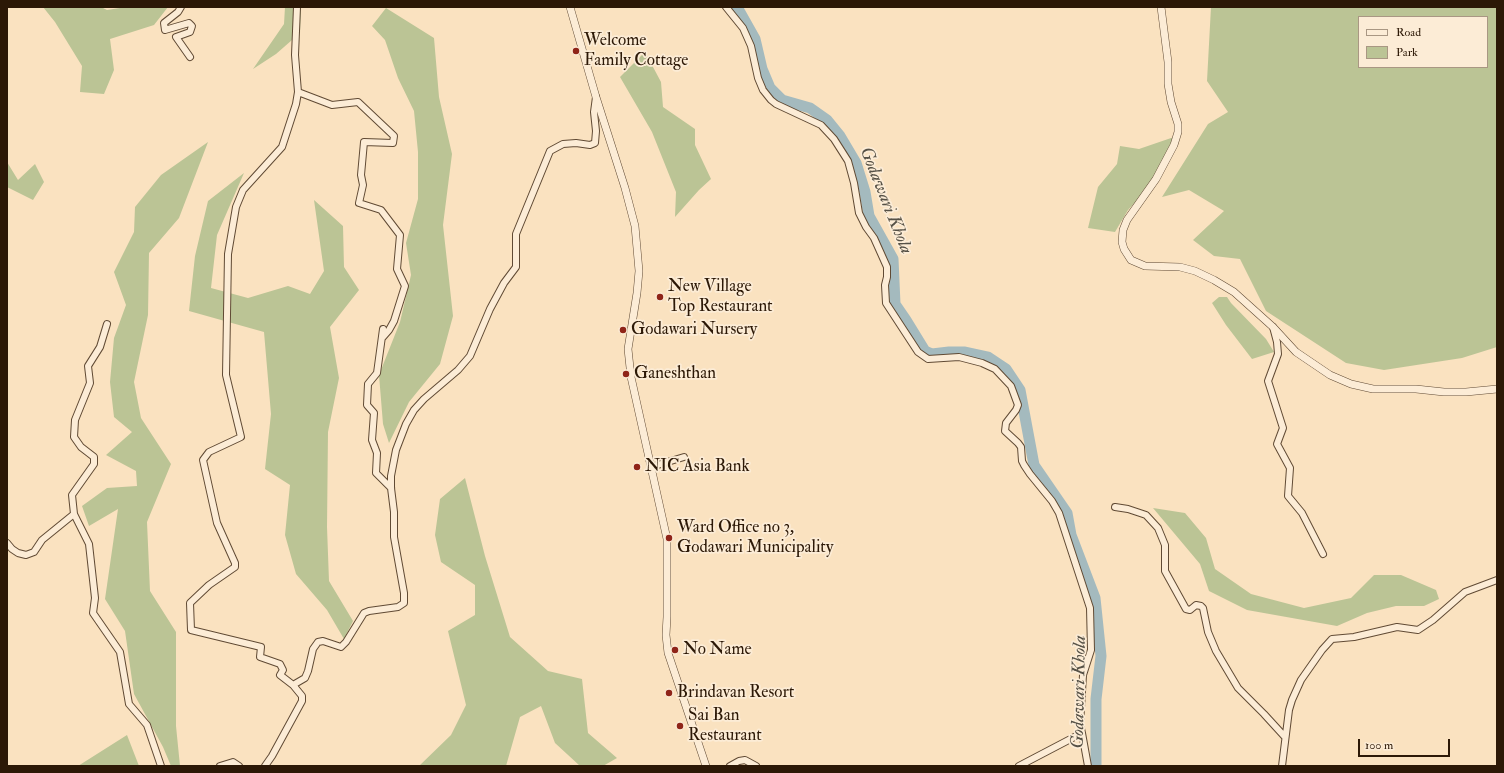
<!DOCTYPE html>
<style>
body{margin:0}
#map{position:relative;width:1504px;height:773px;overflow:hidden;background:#fae2c0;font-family:"IM FELL Double Pica",serif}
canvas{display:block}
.frame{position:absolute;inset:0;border:8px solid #2c1806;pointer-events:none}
.legend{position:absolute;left:1358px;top:16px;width:130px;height:52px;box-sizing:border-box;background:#fcecd6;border:1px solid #a99783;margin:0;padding:5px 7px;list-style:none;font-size:12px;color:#2c1806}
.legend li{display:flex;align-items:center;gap:8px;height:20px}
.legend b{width:20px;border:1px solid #a99783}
.scale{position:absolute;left:1358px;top:739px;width:92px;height:18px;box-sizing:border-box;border:2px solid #2c1806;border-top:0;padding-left:5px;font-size:12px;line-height:14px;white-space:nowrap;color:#2c1806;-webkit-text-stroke:3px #fcecd6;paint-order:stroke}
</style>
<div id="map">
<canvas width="1504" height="773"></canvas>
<div class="frame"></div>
<ul class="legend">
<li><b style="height:5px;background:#fcecd6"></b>Road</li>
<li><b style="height:11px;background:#bbc495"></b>Park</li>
</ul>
<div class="scale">100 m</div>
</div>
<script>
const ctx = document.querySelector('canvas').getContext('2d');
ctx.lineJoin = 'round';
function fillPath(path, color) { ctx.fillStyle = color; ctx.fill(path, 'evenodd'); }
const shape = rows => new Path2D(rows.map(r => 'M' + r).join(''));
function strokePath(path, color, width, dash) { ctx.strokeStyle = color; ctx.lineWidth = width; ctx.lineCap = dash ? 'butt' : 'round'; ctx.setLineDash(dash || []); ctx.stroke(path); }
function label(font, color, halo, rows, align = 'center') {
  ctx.font = font + ' "IM FELL Double Pica",serif'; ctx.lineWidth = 3.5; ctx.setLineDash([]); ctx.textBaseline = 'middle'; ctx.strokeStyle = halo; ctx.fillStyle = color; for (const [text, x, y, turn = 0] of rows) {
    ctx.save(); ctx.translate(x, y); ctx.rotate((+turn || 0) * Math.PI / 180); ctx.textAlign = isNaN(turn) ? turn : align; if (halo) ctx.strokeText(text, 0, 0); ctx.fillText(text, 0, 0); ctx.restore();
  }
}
fillPath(shape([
 [43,7,101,7,107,10,126,7,168,7,154,25,110,39,114,70,104,94,80,92,82,66,55,22],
 [285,7,301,7,300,33,276,54,253,69,284,24],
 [1211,7,1497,7,1497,347,1462,358,1384,370,1346,363,1266,311,1240,259,1214,256,1193,240,1224,211,1189,190,1162,197,1208,124,1228,112,1207,81],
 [1359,17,1487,17,1487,67,1359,67],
 [386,8,434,38,439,97,452,154,443,225,453,316,440,364,409,402,389,443,383,424,379,375,400,322,411,275,406,243,418,199,418,152,414,111,398,78,385,40,372,26],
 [645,52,661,82,663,107,695,129,695,145,711,179,699,190,675,217,676,192,652,132,620,77],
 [1174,137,1152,184,1128,210,1115,232,1088,228,1098,187,1117,164,1120,146,1139,149],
 [208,142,179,218,149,253,148,315,134,382,141,418,171,464,147,522,150,591,176,632,176,726,180,766,171,766,163,747,134,694,125,631,105,599,118,509,89,526,82,506,107,488,137,486,136,471,106,455,132,432,114,417,110,382,114,338,126,305,114,272,134,232,135,207,161,175],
 [7,162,18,180,35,164,44,182,33,200,7,187],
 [244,173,217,235,211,288,248,298,288,286,310,294,324,271,314,200,343,226,344,267,359,290,330,327,339,378,328,432,327,527,329,581,353,621,344,639,327,610,296,574,285,535,290,485,265,469,271,414,264,332,189,311,195,256,208,201],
 [1219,297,1227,297,1231,303,1266,339,1274,352,1252,359,1226,325,1212,303],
 [465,478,485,556,510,637,548,671,582,679,588,733,617,758,603,766,580,766,555,743,541,706,520,717,506,766,419,766,451,735,466,705,448,631,475,615,475,585,441,562,435,535,440,499],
 [1153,508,1185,513,1206,538,1215,569,1251,594,1304,608,1351,598,1374,575,1401,575,1436,590,1439,599,1424,606,1396,606,1367,613,1337,626,1247,610,1209,591,1200,564],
 [127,735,139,766,78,766]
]), '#bbc495');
strokePath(shape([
 [737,7,755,39,762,69,770,88,782,100,810,108,827,120,840,136,856,163,865,192,869,216,893,259,895,304,906,320,925,351,932,354,949,352,965,352,988,357,1006,369,1020,390,1034,465,1067,513,1071,535,1095,598,1101,656,1096,699,1096,766]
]), '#a4babe', 11);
const minor = shape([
 [181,7,178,12,164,23,165,30,189,23,192,26,190,32,176,37,190,57],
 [726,7,743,28,751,46,758,78,763,90,771,100,776,104,821,125,834,139,848,161,854,183,859,213,866,227,874,238,887,267,887,277,885,285,886,303,918,352,928,359,959,357,982,363,995,369,1011,386,1018,405,1016,410,1006,423,1005,431,1018,443,1021,447,1022,461,1024,465,1030,474,1052,501,1059,513,1090,608,1091,650,1083,675,1080,724,1082,733],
 [298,92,332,105,358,102,394,136,393,143,364,142,361,175,363,185,359,203,381,210,400,235,397,269,405,286,394,321,389,330,382,338],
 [107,324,100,347,88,366,90,383,75,420,74,437,81,447,94,457,94,464,72,495,74,514,89,544,95,598,93,613,120,652,129,704,147,725,161,766],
 [1273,327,1277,342,1278,354,1268,381,1283,428,1277,444,1290,468,1288,496,1302,513,1323,554],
 [383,329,377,373,368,384,367,405,374,413,372,440,377,453,376,473,391,488],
 [651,467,684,457],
 [1115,507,1128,509,1146,515,1158,528,1165,545,1165,571,1186,609,1190,610,1196,605,1201,606,1203,608,1208,632,1216,651,1238,688,1264,714,1285,737],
 [7,543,12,549,18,553,26,555,34,552,42,540,74,514],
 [293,685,280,675,283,670,280,664,260,657,261,647,191,630,190,603,209,585,235,567,235,563,217,523,203,460,209,452,241,437,226,375,228,254,236,207,243,190,282,147,296,104,298,92,295,55,297,7],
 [220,766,233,762,239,766],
 [265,766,272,756,302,701,302,696,293,685,305,678,308,671,313,649,318,642,323,641,341,647,346,642,364,613,369,611,398,607,404,603,404,593,394,537,394,512,391,488,391,476,396,450,406,424,414,410,424,399,458,370,470,356,490,309,504,283,516,267,516,234,550,151,563,144,576,143,590,145,595,143,596,131,594,112,596,97],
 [730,766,739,761,745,760,756,766],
 [1019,766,1082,733,1088,766],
 [1282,766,1289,710,1292,700,1301,680,1322,650,1332,639,1354,637,1397,627,1418,630,1433,620,1465,592,1497,580]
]);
const tertiary = shape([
 [570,7,596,97,625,188,635,226,639,271,637,293,628,349,631,377,667,539,667,617,666,635,668,653,706,766],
 [1161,7,1168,62,1168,84,1171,102,1178,124,1178,132,1174,145,1156,179,1127,220,1123,230,1122,242,1124,249,1131,260,1145,266,1180,267,1195,271,1214,280,1234,292,1273,327,1296,352,1330,375,1351,384,1373,389,1416,389,1444,392,1466,392,1497,389]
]);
strokePath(minor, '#604a34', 8);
strokePath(tertiary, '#604a34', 8);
strokePath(minor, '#fcecd6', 6);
strokePath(tertiary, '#fcecd6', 7);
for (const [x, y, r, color] of [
 [576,51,4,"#8f2418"],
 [660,297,4,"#8f2418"],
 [623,330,4,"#8f2418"],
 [626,374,4,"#8f2418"],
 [637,467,4,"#8f2418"],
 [669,538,4,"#8f2418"],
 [675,650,4,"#8f2418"],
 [669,693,4,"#8f2418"],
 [680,726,4,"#8f2418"]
]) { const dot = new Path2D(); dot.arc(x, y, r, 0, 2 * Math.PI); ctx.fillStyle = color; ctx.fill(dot); strokePath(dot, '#fcecd6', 1.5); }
label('17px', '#2c1806', '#fcecd6', [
 ["Welcome",584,41],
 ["Family Cottage",584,61],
 ["New Village",668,287],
 ["Top Restaurant",668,307],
 ["Godawari Nursery",631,330],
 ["Ganeshthan",634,374],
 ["NIC Asia Bank",645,467],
 ["Ward Office no 3,",677,528],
 ["Godawari Municipality",677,548],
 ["No Name",683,650],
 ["Brindavan Resort",677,693],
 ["Sai Ban",688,716],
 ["Restaurant",688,736]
], 'left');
label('italic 18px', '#565146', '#fcecd6', [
 ["Godawari Khola",885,201,68],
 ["Godawari Khola",1080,692,-89]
]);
</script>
